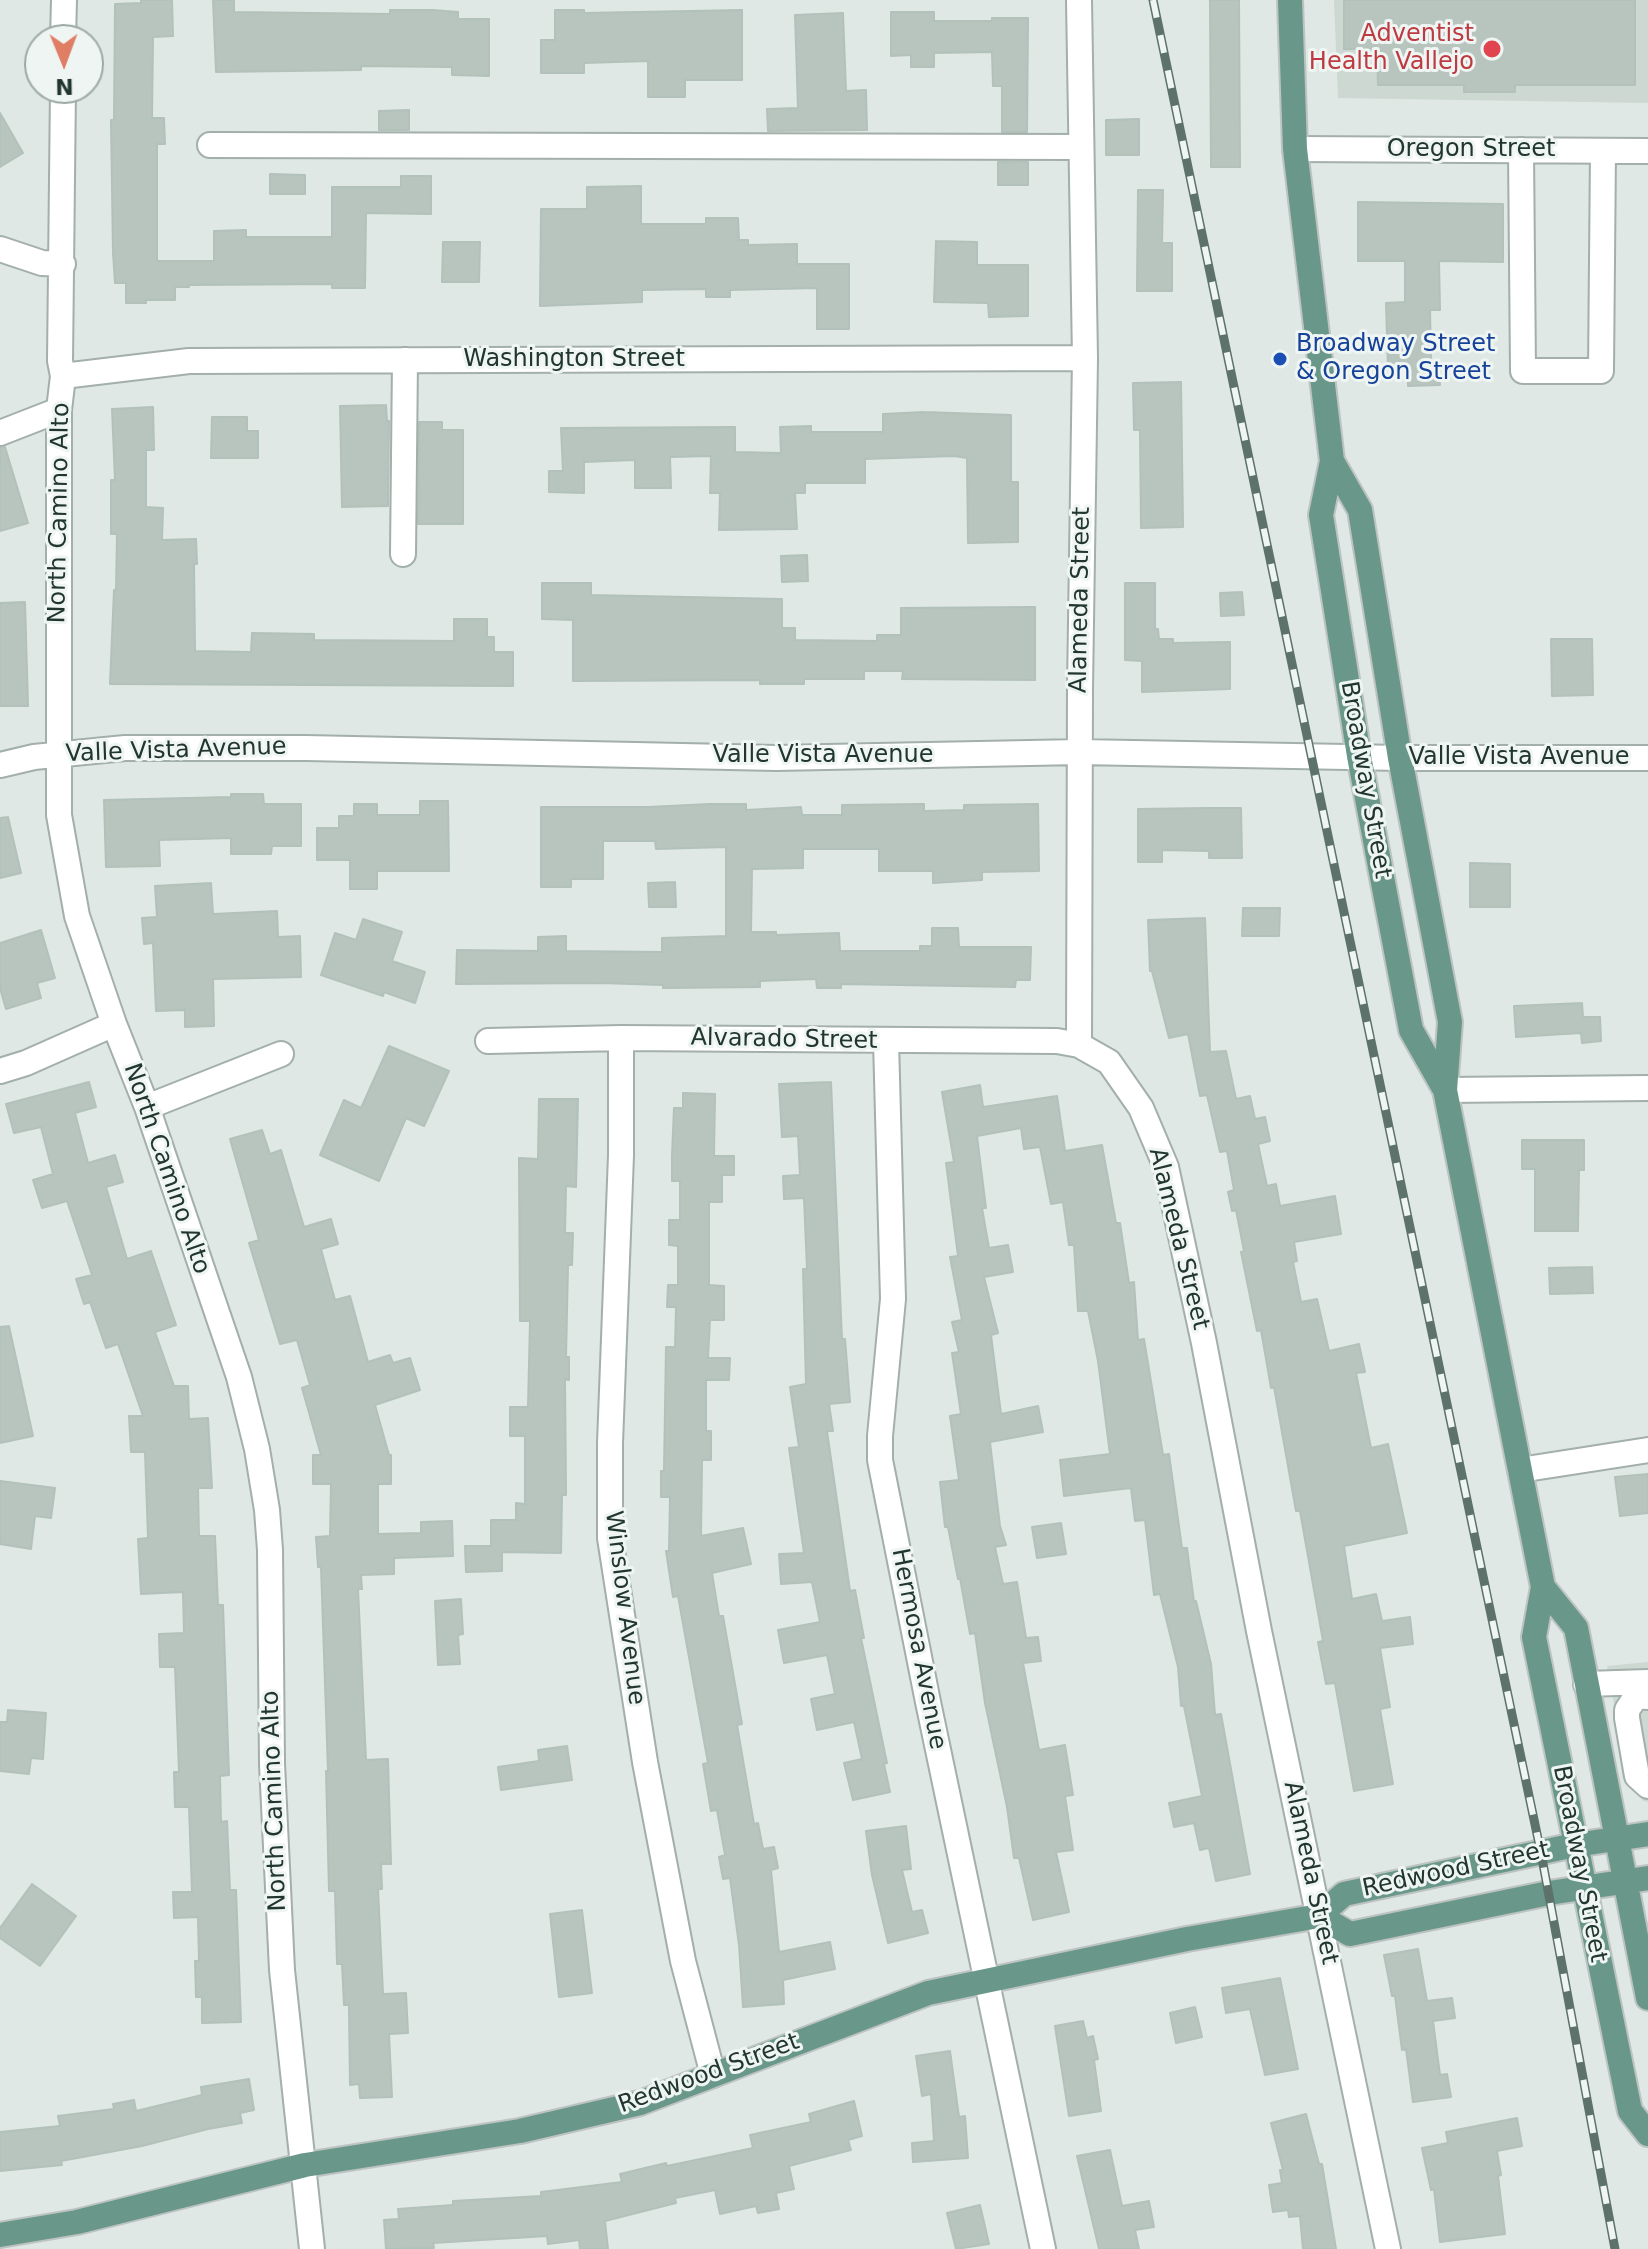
<!DOCTYPE html>
<style>
body{margin:0}
#map{position:relative;width:1648px;height:2249px;overflow:hidden;background:#dfe8e4;font-family:"DejaVu Sans",sans-serif}
canvas{display:block}
.north{position:absolute;left:24px;top:24px;width:80px;height:80px;box-sizing:border-box;background:#eff5f2;border:2px solid #9da9a4;border-radius:50%;rotate:179deg;font-size:22px;font-weight:700;line-height:32px;text-align:center;color:#223630}
.north::after{content:'';display:block;margin:auto;width:28px;height:36px;background:#e07d65;clip-path:polygon(50% 0,100% 100%,50% 72%,0 100%)}
</style>
<div id="map">
<canvas width="1648" height="2249"></canvas>
<div class="north">N</div>
</div>
<script>
const ctx = document.querySelector('canvas').getContext('2d');
ctx.lineJoin = 'round';
function fillPath(path, color) { ctx.fillStyle = color; ctx.fill(path, 'evenodd'); }
const shape = rows => new Path2D(rows.map(r => 'M' + r).join(''));
function strokePath(path, color, width, dash) { ctx.strokeStyle = color; ctx.lineWidth = width; ctx.lineCap = dash ? 'butt' : 'round'; ctx.setLineDash(dash || []); ctx.stroke(path); }
function label(font, color, halo, rows, align = 'center') {
  ctx.font = font + ' "DejaVu Sans",sans-serif'; ctx.lineWidth = 6; ctx.setLineDash([]); ctx.textBaseline = 'middle'; ctx.strokeStyle = halo; ctx.fillStyle = color; for (const [text, x, y, turn = 0] of rows) {
    ctx.save(); ctx.translate(x, y); ctx.rotate((+turn || 0) * Math.PI / 180); ctx.textAlign = isNaN(turn) ? turn : align; if (halo) ctx.strokeText(text, 0, 0); ctx.fillText(text, 0, 0); ctx.restore();
  }
}
fillPath(shape([
 [1334,0,1648,0,1648,103,1338,98],
 [1648,1662,1648,1802,1643,1801,1629,1782,1607,1666]
]), '#cdd8d2');
const building = shape([
 [141,0,172,0,173,36,153,37,152,118,164,118,165,144,157,144,157,261,214,261,214,231,246,230,246,237,332,237,332,187,401,187,401,176,431,176,431,214,366,213,365,288,332,288,332,284,189,285,189,287,175,287,175,300,146,300,146,303,126,303,126,283,115,283,113,253,111,120,114,120,115,4,141,3,141,0],
 [213,0,234,0,234,12,390,14,390,10,433,10,458,12,458,19,489,19,489,76,452,75,452,67,361,66,361,70,216,72,213,0],
 [1210,0,1239,0,1240,167,1211,167,1210,0],
 [1344,0,1635,0,1635,85,1515,85,1515,92,1464,92,1464,85,1378,85,1377,49,1344,49,1344,0],
 [555,10,584,10,584,13,742,10,742,80,685,80,685,97,648,97,648,61,584,63,584,73,541,73,541,40,555,40,555,10],
 [891,12,934,12,934,21,992,21,992,18,1028,18,1027,132,1002,132,1002,86,993,86,992,52,934,53,934,67,911,67,911,55,891,56,891,12],
 [843,13,846,91,866,90,867,130,768,131,767,109,798,108,795,15,843,13],
 [409,110,409,130,379,130,379,111,409,110],
 [0,113,23,153,0,167,0,113],
 [1139,119,1139,155,1106,155,1106,120,1139,119],
 [998,162,1028,162,1028,185,998,185,998,162],
 [270,174,305,175,305,194,270,194,270,174],
 [641,186,641,224,706,224,706,218,738,218,739,240,748,240,748,245,797,244,797,264,849,264,849,329,817,329,817,288,730,290,730,297,706,297,706,289,642,290,642,302,540,306,541,209,587,209,587,187,641,186],
 [1138,190,1163,190,1162,243,1172,243,1172,291,1137,291,1138,190],
 [1358,202,1503,204,1503,262,1439,261,1440,310,1430,310,1431,362,1439,362,1440,385,1408,386,1408,368,1388,368,1386,303,1405,302,1405,261,1358,261,1358,202],
 [936,241,977,242,977,265,1028,265,1028,316,989,317,988,303,934,302,936,241],
 [443,242,480,242,479,282,442,282,443,242],
 [1181,382,1183,527,1141,528,1140,430,1134,430,1133,383,1181,382],
 [386,405,387,421,389,421,388,506,342,507,340,406,386,405],
 [153,407,154,450,146,450,146,507,163,508,162,540,196,539,197,564,194,564,195,651,251,652,252,633,314,634,314,640,454,641,454,619,487,619,487,637,494,637,494,652,513,652,513,686,110,684,114,590,116,590,117,534,111,534,111,480,115,480,112,409,153,407],
 [924,412,1011,415,1011,482,1018,482,1018,542,968,543,967,458,954,456,865,459,865,483,805,483,805,493,795,493,797,529,719,530,720,493,710,493,711,456,670,457,671,488,635,488,635,460,584,462,584,493,549,492,549,471,563,471,561,428,735,427,735,452,781,453,780,427,811,426,811,432,883,432,883,414,924,412],
 [212,417,247,417,247,431,258,431,258,458,211,458,212,417],
 [419,422,442,422,442,430,463,430,463,524,418,524,419,422],
 [5,447,28,523,0,531,0,448,5,447],
 [807,555,808,581,782,582,781,556,807,555],
 [542,583,591,583,591,595,782,599,782,628,795,628,795,640,877,641,877,635,901,635,901,608,1035,607,1035,680,902,679,903,671,864,671,864,679,804,679,804,684,760,684,760,680,573,681,573,620,542,619,542,583],
 [1125,583,1155,583,1155,629,1158,629,1159,639,1173,639,1173,643,1230,642,1230,689,1142,692,1142,661,1125,660,1125,583],
 [1242,592,1244,615,1221,616,1220,593,1242,592],
 [25,602,28,706,0,706,0,603,25,602],
 [1551,639,1592,639,1593,695,1552,696,1551,639],
 [231,794,263,794,264,804,301,804,301,846,272,846,271,854,231,854,231,838,159,840,160,866,106,867,104,800,231,797,231,794],
 [420,801,448,801,449,871,377,871,377,889,350,889,350,860,317,860,317,828,339,828,339,816,354,816,354,804,377,804,377,815,420,815,420,801],
 [710,804,746,804,746,810,801,807,802,815,842,815,842,805,924,804,924,811,964,810,964,805,1038,804,1039,871,982,872,982,880,933,883,933,871,879,871,879,849,803,849,803,868,752,869,751,932,776,932,776,935,839,933,840,951,920,951,920,946,932,946,932,928,958,928,959,947,1031,947,1030,980,1016,980,1015,987,841,984,841,988,817,988,816,979,760,981,760,987,663,988,663,985,600,983,456,984,457,950,538,951,538,937,566,936,566,951,662,952,662,938,726,936,726,847,656,849,655,841,603,841,603,879,571,879,571,887,541,887,541,807,648,807,710,804],
 [1209,808,1241,808,1242,858,1209,858,1209,851,1162,850,1162,862,1138,862,1138,809,1209,808],
 [8,817,21,873,0,878,0,818,8,817],
 [1470,863,1510,864,1510,907,1470,907,1470,863],
 [675,882,676,907,649,907,648,883,675,882],
 [211,883,213,914,277,911,278,937,300,936,301,977,213,979,214,1026,185,1027,185,1010,156,1011,153,943,144,944,142,918,157,917,155,886,211,883],
 [1243,908,1280,908,1279,936,1242,936,1243,908],
 [1205,918,1210,1052,1226,1051,1236,1099,1250,1096,1255,1119,1265,1117,1270,1141,1258,1144,1267,1186,1276,1184,1280,1206,1335,1196,1341,1234,1294,1242,1297,1261,1293,1262,1301,1302,1317,1299,1329,1351,1359,1344,1365,1372,1356,1373,1371,1448,1388,1444,1407,1533,1344,1546,1352,1599,1376,1594,1382,1621,1410,1617,1413,1644,1380,1648,1390,1707,1380,1709,1393,1784,1354,1791,1335,1683,1326,1684,1318,1642,1323,1641,1300,1511,1296,1511,1274,1387,1271,1388,1261,1330,1257,1331,1241,1252,1244,1251,1236,1210,1232,1211,1228,1192,1234,1190,1227,1151,1220,1152,1207,1095,1200,1096,1188,1034,1169,1038,1152,971,1150,971,1148,920,1205,918],
 [363,919,402,932,392,961,425,972,415,1003,384,992,383,996,321,975,335,933,356,940,363,919],
 [41,930,55,978,37,983,41,998,6,1009,0,988,0,943,41,930],
 [1582,1003,1583,1017,1600,1017,1601,1041,1582,1043,1581,1033,1516,1037,1514,1006,1582,1003],
 [389,1046,449,1071,424,1126,406,1118,379,1181,320,1155,344,1100,361,1108,389,1046],
 [89,1082,96,1107,75,1113,88,1163,115,1155,123,1182,106,1187,127,1259,151,1251,176,1325,155,1332,174,1386,188,1386,189,1419,208,1418,212,1488,198,1488,199,1536,215,1536,218,1605,223,1605,229,1775,220,1776,221,1822,227,1821,230,1890,236,1890,241,2022,202,2023,202,1997,196,1997,195,1961,199,1961,198,1917,174,1918,173,1892,192,1892,189,1807,175,1807,174,1772,179,1772,175,1667,160,1667,159,1634,184,1633,183,1592,141,1594,138,1539,148,1538,145,1452,131,1452,129,1416,143,1416,118,1344,106,1348,90,1302,84,1304,76,1279,92,1275,67,1201,42,1208,33,1180,53,1174,41,1127,14,1133,6,1104,89,1082],
 [831,1082,842,1339,845,1339,850,1402,829,1404,833,1431,827,1431,850,1591,855,1590,864,1638,861,1638,887,1763,884,1764,890,1792,853,1800,844,1763,862,1759,854,1722,817,1730,811,1699,835,1694,827,1655,784,1663,778,1630,820,1622,812,1582,781,1584,779,1554,804,1553,789,1448,799,1447,790,1387,806,1384,803,1269,807,1269,804,1198,784,1199,783,1176,800,1175,798,1136,782,1137,779,1084,831,1082],
 [980,1085,983,1107,1057,1096,1065,1151,1102,1145,1116,1223,1120,1223,1129,1283,1134,1282,1138,1340,1144,1339,1163,1455,1169,1454,1182,1548,1187,1548,1194,1602,1196,1601,1211,1664,1215,1715,1221,1714,1250,1874,1216,1881,1209,1848,1200,1850,1194,1823,1174,1827,1169,1803,1202,1796,1184,1706,1181,1706,1178,1667,1160,1594,1154,1595,1145,1520,1135,1521,1131,1488,1064,1496,1060,1460,1110,1454,1098,1361,1088,1311,1078,1311,1074,1245,1069,1245,1063,1202,1051,1204,1040,1147,1024,1149,1021,1128,977,1136,986,1208,982,1208,989,1248,1008,1245,1013,1272,984,1277,998,1333,991,1335,1001,1414,1038,1406,1043,1432,990,1442,1000,1526,1006,1545,995,1547,1003,1584,1017,1582,1026,1638,1038,1637,1041,1661,1023,1663,1039,1750,1065,1745,1073,1795,1065,1796,1073,1850,1056,1852,1069,1912,1033,1920,1019,1858,1014,1858,1007,1807,985,1703,975,1633,970,1634,960,1578,958,1579,948,1527,945,1527,940,1482,959,1480,950,1416,961,1414,952,1353,959,1352,952,1322,962,1320,950,1257,958,1256,946,1163,954,1162,942,1092,980,1085],
 [683,1093,715,1094,714,1156,734,1156,734,1175,722,1175,722,1202,709,1202,709,1285,724,1286,724,1320,710,1320,708,1358,730,1358,729,1380,706,1380,706,1431,711,1431,711,1460,702,1460,701,1536,743,1528,751,1564,712,1573,719,1616,723,1616,742,1724,737,1725,754,1824,758,1823,763,1849,774,1847,778,1868,771,1870,779,1952,830,1942,835,1969,783,1980,784,2004,743,2007,739,1945,730,1878,723,1879,719,1857,725,1855,717,1810,711,1811,703,1764,708,1763,678,1596,673,1597,666,1551,669,1551,670,1497,661,1497,661,1471,664,1471,666,1347,675,1347,676,1307,667,1307,668,1285,678,1285,678,1246,669,1245,669,1220,680,1220,680,1181,672,1181,672,1156,674,1108,683,1108,683,1093],
 [539,1099,578,1099,576,1187,566,1186,565,1233,573,1233,572,1265,568,1265,566,1357,569,1357,569,1380,565,1379,566,1495,562,1495,561,1553,502,1552,502,1571,466,1572,465,1546,491,1546,491,1520,516,1520,516,1503,525,1504,525,1436,510,1436,510,1407,528,1407,530,1321,520,1321,519,1158,538,1159,539,1099],
 [262,1130,270,1154,281,1150,304,1227,331,1219,338,1244,321,1249,335,1300,350,1296,368,1362,390,1355,393,1363,410,1358,420,1390,375,1405,389,1455,391,1455,391,1484,378,1484,378,1534,421,1533,421,1522,452,1521,453,1556,394,1558,394,1574,361,1575,362,1589,358,1589,366,1760,388,1759,391,1864,381,1864,382,1889,378,1889,383,1994,406,1993,408,2033,389,2034,392,2097,360,2098,359,2084,350,2085,349,2005,344,2005,342,1964,337,1964,335,1891,329,1891,326,1771,328,1771,321,1567,318,1567,316,1537,330,1536,331,1484,313,1484,313,1455,321,1455,302,1388,310,1385,297,1340,280,1344,249,1243,259,1240,230,1139,262,1130],
 [1522,1140,1584,1140,1584,1170,1579,1170,1578,1231,1535,1231,1535,1169,1522,1169,1522,1140],
 [1592,1267,1593,1293,1550,1294,1549,1268,1592,1267],
 [9,1326,33,1436,0,1443,0,1327,9,1326],
 [1648,1474,1648,1513,1620,1516,1615,1477,1648,1474],
 [0,1481,55,1488,51,1518,35,1516,31,1549,0,1544,0,1481],
 [1061,1523,1066,1554,1037,1558,1032,1527,1061,1523],
 [461,1599,463,1634,458,1635,460,1664,438,1665,435,1601,461,1599],
 [8,1710,46,1713,43,1759,31,1758,29,1774,0,1771,0,1722,7,1722,8,1710],
 [567,1746,572,1780,501,1790,498,1767,539,1761,538,1750,567,1746],
 [906,1826,911,1869,902,1870,912,1912,922,1910,928,1933,888,1943,872,1875,866,1831,906,1826],
 [32,1884,76,1916,40,1966,0,1938,0,1928,32,1884],
 [582,1910,592,1993,559,1997,550,1914,582,1910],
 [1418,1949,1427,2001,1452,1998,1455,2018,1433,2021,1440,2075,1447,2074,1451,2097,1413,2102,1406,2049,1402,2050,1395,1996,1392,1996,1384,1955,1418,1949],
 [1280,1978,1298,2069,1265,2075,1250,2009,1226,2013,1222,1988,1280,1978],
 [1195,2007,1202,2037,1176,2043,1170,2013,1195,2007],
 [1083,2021,1087,2038,1093,2036,1098,2059,1094,2060,1101,2111,1069,2116,1055,2026,1083,2021],
 [950,2051,959,2117,965,2116,968,2158,913,2162,912,2143,934,2141,931,2094,922,2096,916,2056,950,2051],
 [249,2079,254,2110,240,2113,242,2123,208,2129,142,2146,61,2161,62,2165,0,2171,0,2132,60,2126,58,2116,114,2109,113,2104,134,2100,136,2111,202,2095,201,2087,249,2079],
 [854,2101,862,2136,848,2140,851,2150,789,2166,794,2189,776,2193,779,2209,758,2213,756,2206,720,2214,715,2190,675,2198,676,2203,605,2221,608,2249,580,2249,579,2240,548,2244,547,2236,433,2243,434,2248,386,2249,384,2220,399,2219,398,2209,453,2205,453,2201,541,2196,541,2192,622,2182,620,2174,666,2163,667,2166,753,2148,750,2135,811,2122,809,2114,854,2101],
 [1306,2114,1319,2164,1322,2164,1336,2249,1303,2249,1300,2216,1289,2217,1288,2210,1273,2212,1269,2185,1282,2183,1280,2170,1283,2170,1271,2123,1306,2114],
 [1517,2118,1522,2146,1497,2151,1501,2175,1498,2176,1505,2234,1440,2242,1434,2189,1431,2190,1422,2148,1448,2143,1446,2132,1517,2118],
 [1110,2150,1122,2206,1149,2201,1154,2227,1135,2230,1139,2249,1099,2249,1077,2156,1110,2150],
 [980,2205,989,2244,956,2249,947,2213,980,2205]
]);
fillPath(building, '#b8c5bf');
strokePath(building, '#b2c1ba', 2);
const minor = shape([
 [63,40,64,0],
 [63,88,60,361,63,376,59,410,59,815,77,916,114,1024,147,1107,239,1377,257,1449,267,1510,270,1550,272,1764,282,1970,312,2249],
 [210,145,1080,147],
 [1295,149,1648,151],
 [1521,150,1523,371,1601,371,1603,151],
 [0,249,42,263,63,264],
 [63,376,189,361,1085,358],
 [0,433,59,410],
 [403,554,405,360],
 [0,765,34,757,125,748,306,748,776,758,1080,752,1400,758,1648,758],
 [621,1038,621,1155,610,1443,610,1538,645,1762,683,1961,713,2075],
 [488,1041,621,1038,1057,1041,1079,1045,1109,1062,1141,1108,1166,1167,1204,1343,1259,1631,1388,2249],
 [886,1041,893,1299,880,1436,880,1460,928,1702,1043,2249],
 [1079,1045,1080,688,1085,358,1079,0],
 [0,1071,26,1063,114,1024],
 [1445,1090,1648,1088],
 [147,1107,281,1054],
 [1520,1470,1648,1450],
 [1586,1684,1648,1682],
 [1648,1697,1640,1696,1633,1701,1627,1710,1627,1718,1637,1776,1648,1786]
]);
const major = shape([
 [1290,0,1295,149,1332,461,1321,515,1359,756,1411,1030,1445,1090],
 [1332,461,1360,510,1400,758,1450,1022,1445,1090,1543,1587,1534,1637,1630,2111,1648,2134],
 [1543,1587,1576,1628,1648,1998],
 [1319,1916,1350,1934,1549,1893,1648,1878],
 [0,2235,77,2222,305,2165,520,2131,640,2103,928,1993,1187,1939,1319,1916,1344,1894,1575,1845,1648,1834]
]);
strokePath(minor, '#a3afaa', 28);
strokePath(major, '#bdc3c1', 28);
strokePath(minor, '#fff', 24);
strokePath(major, '#69988a', 24);
const rail = shape([
 [1153,0,1541,1853,1615,2249]
]);
strokePath(rail, '#5c726b', 9);
strokePath(rail, '#eff5f2', 6, [18]);
for (const [x, y, r, color] of [
 [1492,49,10,"#e0444e"],
 [1280,359,8,"#1a4fb4"]
]) { const dot = new Path2D(); dot.arc(x, y, r, 0, 2 * Math.PI); ctx.fillStyle = color; ctx.fill(dot); strokePath(dot, '#eff5f2', 3); }
label('24px', '#be3a42', '#eff5f2', [
 ["Adventist",1474,35],
 ["Health Vallejo",1474,63]
], 'right');
label('24px', '#223630', '#eff5f2', [
 ["Oregon Street",1471,150],
 ["Washington Street",574,360],
 ["North Camino Alto",60,513,-89],
 ["Alameda Street",1081,600,-89],
 ["Valle Vista Avenue",176,751,-2],
 ["Valle Vista Avenue",823,756],
 ["Valle Vista Avenue",1519,758],
 ["Broadway Street",1365,780,80],
 ["Alvarado Street",784,1040,1],
 ["North Camino Alto",166,1169,71],
 ["Alameda Street",1178,1239,76],
 ["Winslow Avenue",624,1608,83],
 ["Hermosa Avenue",918,1649,79],
 ["North Camino Alto",275,1801,-92],
 ["Broadway Street",1579,1864,79],
 ["Redwood Street",1456,1870,-12],
 ["Alameda Street",1310,1873,78],
 ["Redwood Street",709,2074,-20]
]);
label('24px', '#164399', '#eff5f2', [
 ["Broadway Street",1296,345],
 ["& Oregon Street",1296,373]
], 'left');
</script>
